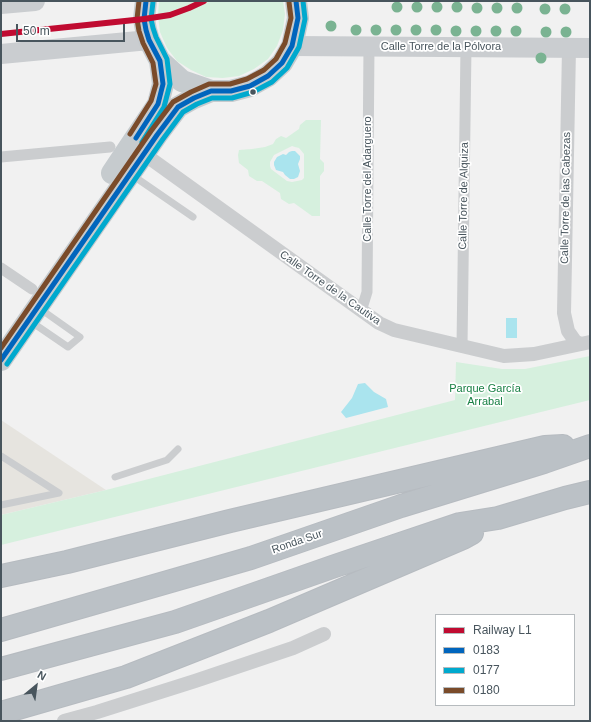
<!DOCTYPE html>
<meta charset="utf-8">
<style>
body{margin:0}
#map{position:relative;width:591px;height:722px;overflow:hidden;background:#f1f1f1;font-family:Helvetica,sans-serif}
canvas{display:block}
.frame{position:absolute;inset:0;border:2px solid #48555d;pointer-events:none}
.legend{position:absolute;left:435px;top:614px;width:140px;height:92px;box-sizing:border-box;background:#fff;border:1px solid #b6bbbe;margin:0;padding:5px 7px;list-style:none;font-size:12px;color:#48555d}
.legend li{display:flex;align-items:center;gap:8px;height:20px}
.legend b{width:20px;border:1px solid #b6bbbe}
.north{position:absolute;left:16px;top:666px;width:40px;height:40px;-webkit-text-stroke:3px #fff;paint-order:stroke;rotate:29deg;font-size:11px;font-weight:700;line-height:16px;text-align:center;color:#48555d}
.north::after{content:'';display:block;margin:auto;width:14px;height:18px;background:#48555d;clip-path:polygon(50% 0,100% 100%,50% 72%,0 100%)}
.scale{position:absolute;left:16px;top:24px;width:109px;height:18px;box-sizing:border-box;border:2px solid #48555d;border-top:0;padding-left:5px;font-size:12px;line-height:14px;white-space:nowrap;color:#48555d;-webkit-text-stroke:3px #fff;paint-order:stroke}
</style>
<div id="map">
<canvas width="591" height="722"></canvas>
<div class="frame"></div>
<ul class="legend">
<li><b style="height:5px;background:#c00b31"></b>Railway L1</li>
<li><b style="height:5px;background:#0065bd"></b>0183</li>
<li><b style="height:5px;background:#00a9ce"></b>0177</li>
<li><b style="height:5px;background:#7a4b2a"></b>0180</li>
</ul>
<div class="north">N</div>
<div class="scale">50 m</div>
</div>
<script>
const ctx = document.querySelector('canvas').getContext('2d');
ctx.lineJoin = 'round';
function fillPath(path, color) { ctx.fillStyle = color; ctx.fill(path, 'evenodd'); }
const shape = rows => new Path2D(rows.map(r => 'M' + r).join(''));
function strokePath(path, color, width, dash) { ctx.strokeStyle = color; ctx.lineWidth = width; ctx.lineCap = dash ? 'butt' : 'round'; ctx.setLineDash(dash || []); ctx.stroke(path); }
function label(font, color, halo, rows, align = 'center') {
  ctx.font = font + ' Helvetica,sans-serif'; ctx.lineWidth = 3.5; ctx.setLineDash([]); ctx.textBaseline = 'middle'; ctx.strokeStyle = halo; ctx.fillStyle = color; for (const [text, x, y, turn = 0] of rows) {
    ctx.save(); ctx.translate(x, y); ctx.rotate((+turn || 0) * Math.PI / 180); ctx.textAlign = isNaN(turn) ? turn : align; if (halo) ctx.strokeText(text, 0, 0); ctx.fillText(text, 0, 0); ctx.restore();
  }
}
fillPath(shape([
 [1,420,106,490,1,515]
]), '#e6e4df');
fillPath(shape([
 [159,1,283,1,285,14,283,30,277,46,268,59,254,69,239,76,223,78,206,77,191,70,177,61,167,48,160,32,158,16],
 [306,120,321,120,320,159,324,163,324,171,320,176,320,216,312,216,294,203,289,204,281,199,280,193,262,181,257,181,249,176,248,170,239,163,238,155,239,150,252,149,265,147,273,144,276,139,281,136,286,138,299,129,300,125],
 [292,146,295,147,299,148,304,154,304,178,302,180,292,182,287,181,271,169,270,166,270,162,274,155],
 [590,356,590,400,541,412,1,545,1,515,106,490,455,400,456,362,502,369,525,369]
]), '#d6f0de');
fillPath(shape([
 [292,151,295,151,300,156,300,159,298,164,300,171,298,177,294,179,290,179,285,175,283,172,276,170,274,165,274,162,277,157,283,154,286,155,289,152],
 [506,318,517,318,517,338,506,338],
 [365,383,374,392,386,399,388,407,346,418,341,412,352,398,358,384]
]), '#aae4ee');
const motorway = shape([
 [1,576,67,562,230,521,545,447,563,446],
 [1,630,251,558,401,506,544,462,590,446],
 [1,669,175,622,335,566,460,524,498,518,565,498,590,492],
 [1,713,126,677,269,621,463,538,472,533]
]);
strokePath(motorway, '#b6bbc0', 24);
strokePath(shape([
 [132,175,193,217],
 [30,321,68,347,80,337,39,308],
 [1,456,59,493,1,505],
 [115,477,167,460,178,449]
]), '#cbcdcf', 7);
strokePath(shape([
 [1,157,110,147],
 [1,268,32,289],
 [359,310,363,305,367,292,369,46],
 [462,346,466,47]
]), '#cbcdcf', 11);
strokePath(shape([
 [569,48,564,313,568,331,575,341,580,344],
 [144,154,379,323,394,330,504,356,534,354,590,342],
 [64,721,97,712,195,681,293,648,324,634]
]), '#cbcdcf', 14);
strokePath(shape([
 [1,4,35,1],
 [292,46,590,48],
 [1,54,149,40]
]), '#cacdd0', 20);
strokePath(shape([
 [146,1,144,19,146,30,149,40,160,61,182,81,211,91,231,91,250,86,268,76,282,63,292,46,298,18,296,1],
 [112,173,158,104,163,84,160,61],
 [1,360,109,204,157,135,178,107,194,98,211,91]
]), '#c6cbce', 22);
strokePath(motorway, '#bbc1c6', 22);
strokePath(shape([
 [136,138,158,104,163,84,160,61,149,40,146,30,144,19,146,1],
 [1,360,157,135,178,107,194,98,211,91,231,91,250,86,268,76,282,63,292,46,298,18,296,1]
]), '#0065bd', 5);
strokePath(shape([
 [142,142,164,107,170,84,167,59,156,37,153,28,151,19,153,2],
 [7,364,163,139,183,112,197,104,212,98,232,98,253,92,272,82,287,68,299,47,305,19,303,1]
]), '#00a9ce', 5);
strokePath(shape([
 [130,134,151,101,156,84,153,63,143,43,139,31,137,19,139,1],
 [1,348,151,131,173,102,191,92,209,84,230,84,247,79,264,70,276,59,285,43,291,18,289,2]
]), '#7a4b2a', 5);
strokePath(shape([
 [1,34,144,19,170,15,189,8,204,1]
]), '#c00b31', 6);
ctx.fillStyle = '#7ab392';
for (const [x, y] of [
 [397,7],
 [417,7],
 [437,7],
 [457,7],
 [477,8],
 [497,8],
 [517,8],
 [545,9],
 [565,9],
 [331,26],
 [356,30],
 [376,30],
 [396,30],
 [416,30],
 [436,30],
 [456,31],
 [476,31],
 [496,31],
 [516,31],
 [546,32],
 [566,32],
 [541,58]
]) { ctx.beginPath(); ctx.arc(x, y, 5.5, 0, 2 * Math.PI); ctx.fill(); }
for (const [x, y, r, color] of [
 [253,92,3.5,"#48555d"]
]) { const dot = new Path2D(); dot.arc(x, y, r, 0, 2 * Math.PI); ctx.fillStyle = color; ctx.fill(dot); strokePath(dot, '#fff', 1.5); }
label('11px', '#48555d', '#fff', [
 ["Calle Torre de la Pólvora",441,47],
 ["Calle Torre del Adarguero",368,179,-90],
 ["Calle Torre de Alquiza",464,196,-89],
 ["Calle Torre de las Cabezas",566,198,-89],
 ["Calle Torre de la Cautiva",330,288,35],
 ["Ronda Sur",297,542,-19]
]);
label('11px', '#188044', '#fff', [
 ["Parque García",485,389],
 ["Arrabal",485,402]
]);
</script>
